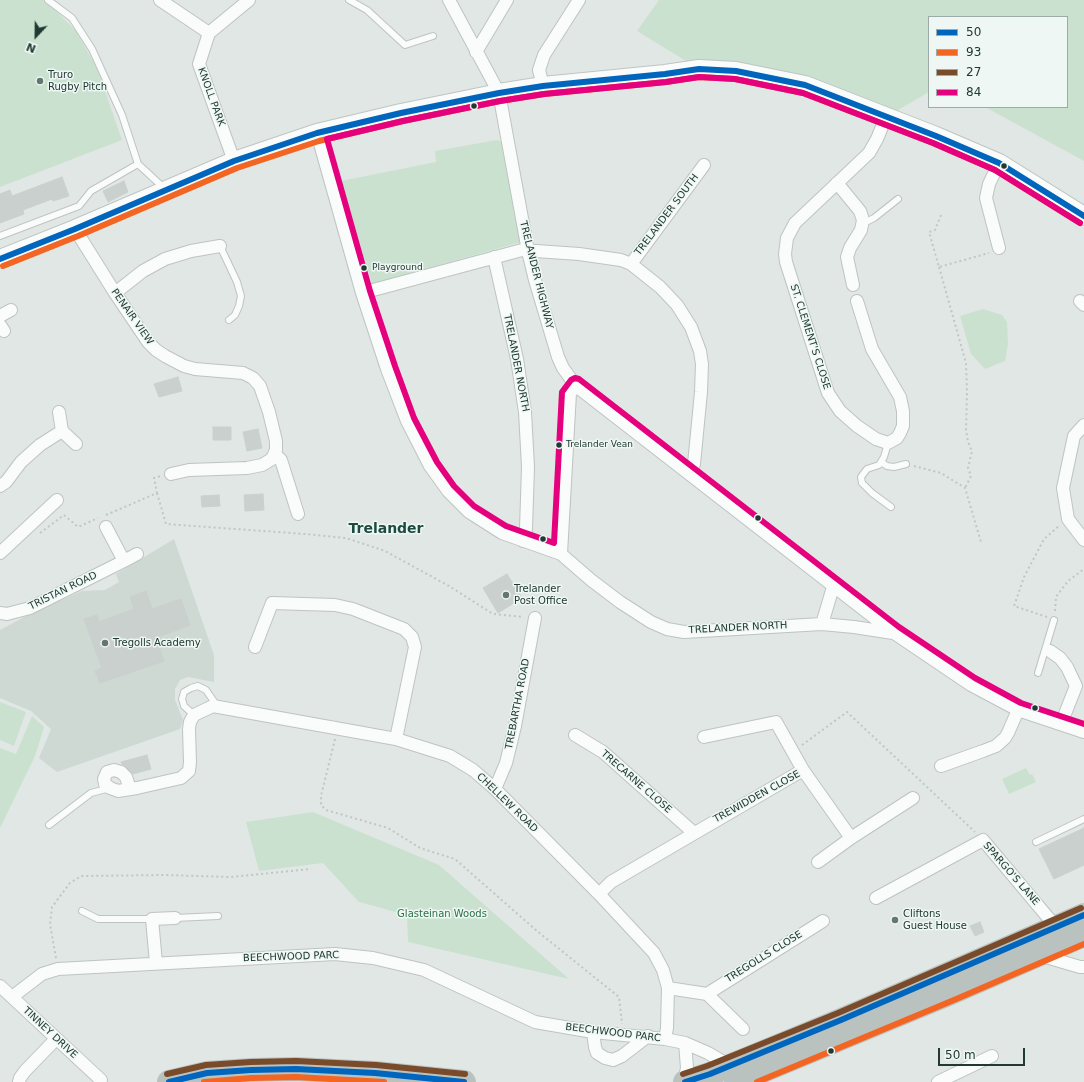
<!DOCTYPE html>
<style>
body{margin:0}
#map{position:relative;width:1084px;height:1082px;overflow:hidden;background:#e1e7e4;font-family:"DejaVu Sans",sans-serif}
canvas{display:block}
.legend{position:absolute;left:928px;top:16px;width:140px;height:92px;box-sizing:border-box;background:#eef7f3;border:1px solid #9caba6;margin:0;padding:5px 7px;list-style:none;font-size:12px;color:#203932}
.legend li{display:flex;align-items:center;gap:8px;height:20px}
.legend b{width:20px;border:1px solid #9caba6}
.north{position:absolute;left:16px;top:16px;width:40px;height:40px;-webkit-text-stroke:3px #eef7f3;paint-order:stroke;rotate:202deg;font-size:11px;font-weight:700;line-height:16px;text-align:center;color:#203932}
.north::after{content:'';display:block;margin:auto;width:14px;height:18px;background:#203932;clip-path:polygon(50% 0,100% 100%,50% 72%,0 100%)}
.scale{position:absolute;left:938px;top:1048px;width:87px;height:18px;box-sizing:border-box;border:2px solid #203932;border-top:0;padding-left:5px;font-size:12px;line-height:14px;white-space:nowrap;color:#203932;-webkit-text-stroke:3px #eef7f3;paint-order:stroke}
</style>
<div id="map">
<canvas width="1084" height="1082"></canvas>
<ul class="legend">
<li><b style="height:5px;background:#0065bd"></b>50</li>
<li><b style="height:5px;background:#f26522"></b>93</li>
<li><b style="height:5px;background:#7a4b2a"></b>27</li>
<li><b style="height:5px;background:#e5007d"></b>84</li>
</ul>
<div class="north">N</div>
<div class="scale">50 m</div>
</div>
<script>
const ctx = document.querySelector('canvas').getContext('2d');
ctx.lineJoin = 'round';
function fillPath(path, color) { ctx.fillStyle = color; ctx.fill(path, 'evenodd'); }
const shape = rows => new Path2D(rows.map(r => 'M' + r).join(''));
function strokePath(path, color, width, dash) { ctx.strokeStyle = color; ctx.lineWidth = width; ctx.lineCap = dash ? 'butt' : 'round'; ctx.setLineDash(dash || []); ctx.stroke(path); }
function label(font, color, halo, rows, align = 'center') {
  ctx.font = font + ' "DejaVu Sans",sans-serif'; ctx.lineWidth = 3; ctx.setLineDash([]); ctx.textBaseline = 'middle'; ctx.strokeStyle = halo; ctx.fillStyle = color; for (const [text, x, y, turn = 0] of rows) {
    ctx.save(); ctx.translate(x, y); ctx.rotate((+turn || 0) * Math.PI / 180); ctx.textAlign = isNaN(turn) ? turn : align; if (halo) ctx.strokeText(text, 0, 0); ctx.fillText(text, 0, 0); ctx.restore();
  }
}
fillPath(shape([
 [174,539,214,655,214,682,188,677,180,680,175,689,175,700,183,720,180,729,57,772,39,758,51,729,31,711,0,698,0,630,28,615,82,591,105,590,119,582,116,574]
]), '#ced9d4');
fillPath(shape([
 [0,0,45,0,76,31,97,68,122,140,0,187],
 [659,0,1084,0,1084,161,985,107,1067,107,1067,17,929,17,929,92,886,117,805,85,699,69,637,31],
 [497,140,505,143,524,241,372,284,341,181,436,162,435,151],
 [983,309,1002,315,1007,322,1008,344,1005,361,985,369,971,354,960,316],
 [0,702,26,712,14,746,0,740],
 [32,716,44,727,35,756,0,828,0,748,16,754],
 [1026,768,1030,775,1032,774,1036,782,1009,794,1002,779],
 [313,812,439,865,569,979,408,942,407,915,359,902,323,863,259,871,246,822]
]), '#cae1d0');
const building = shape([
 [62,177,69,196,53,201,52,199,23,210,24,214,0,223,0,194,10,190,12,196,62,177],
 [124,181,128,192,108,202,103,191,124,181],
 [178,377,182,391,159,397,154,384,178,377],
 [213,427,231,427,231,440,213,440,213,427],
 [258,429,262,448,247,451,243,432,258,429],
 [263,494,264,510,245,511,244,495,263,494],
 [219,495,220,506,202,507,201,496,219,495],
 [507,574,522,598,498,613,483,588,507,574],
 [146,591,152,609,181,599,190,625,158,637,162,648,159,648,164,661,100,683,95,671,102,668,84,619,97,615,99,622,134,609,130,597,146,591],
 [147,755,151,769,133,774,126,767,122,764,121,762,147,755],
 [1084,828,1084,865,1054,879,1039,849,1084,828],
 [980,922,984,932,975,936,970,926,980,922]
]);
fillPath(building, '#cad0cd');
strokePath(building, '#cad0cd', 1);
const lane = shape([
 [48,0,72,18,92,49,122,115,138,164,165,189],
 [349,0,367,10,405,45,433,36],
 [863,220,868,221,874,218,898,199],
 [0,236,79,206,91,191,138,164],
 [220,246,237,282,241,296,239,306,235,315,229,320],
 [888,443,884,457,879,465,867,469,861,477,862,483,872,493,891,507],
 [881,462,887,466,894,467,906,464],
 [1038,673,1054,620],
 [194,715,184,706,182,699,184,692,191,688,198,686,206,690,217,706],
 [49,825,91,793,110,788],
 [1036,842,1084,819],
 [82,911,98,919,152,919],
 [175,918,218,916]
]);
const street = shape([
 [160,0,209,33],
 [449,0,499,93,528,251,535,280,558,357,563,368,576,386,894,633,971,685,1018,710,1084,732],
 [476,52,507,0],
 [543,86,539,70,544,55,579,0],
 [317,133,362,293,387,369,407,421,430,466,448,491,469,512,502,533,561,554,591,580,620,602,651,622,667,629,684,632,822,624,854,627,893,633],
 [234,161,199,64,209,33,249,0],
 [999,163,989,184,986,198,999,248],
 [837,183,860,211,863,220,861,230,850,248,847,257,853,285],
 [75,229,115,293,148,342,156,350,165,356,184,366,195,369,243,373,253,378,260,386,269,412,276,441,276,450,272,459,262,465,247,468,189,470,171,474],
 [494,257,517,359,525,412,528,467,526,529,523,541],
 [631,264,704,165],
 [115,293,143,271,165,259,191,251,220,246],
 [362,293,522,250,579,254,621,260,631,264,660,287,677,305,691,327,700,351,702,364,701,392,694,464,689,473],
 [857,301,872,349,900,397,903,411,903,426,900,433,897,438,888,443,876,439,857,426,840,411,828,393,786,262,785,254,787,238,795,223,869,153,877,139,886,117],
 [1080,301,1084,305],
 [0,316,11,310],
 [0,325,4,331],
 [59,412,62,431,76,444],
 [1084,425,1074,436,1063,488,1068,519,1084,540],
 [275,454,281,460,298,514],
 [0,486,6,482,21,462,40,445,62,431],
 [0,553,57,500],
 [561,554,570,393,576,386],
 [124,561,137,554],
 [0,613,7,614,30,608,124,561,106,527],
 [822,624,833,587],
 [255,647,272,603,335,605,353,609,404,629,412,637,415,647,396,739],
 [1050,651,1060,658,1067,667,1076,686,1061,724],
 [575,735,603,752,694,833],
 [704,737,776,722,803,770],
 [941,766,983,751,996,746,1005,738,1008,733,1018,710],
 [130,789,126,777,121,772,114,770,107,772,104,779,105,784,110,788,118,791,137,788,181,778,189,771,190,762,189,729,190,722,194,715,213,706,396,739,450,756,473,770,495,789,599,894,654,953,663,970,668,988,667,1028,665,1039],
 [495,789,506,763,515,726,535,618],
 [818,862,851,838],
 [599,894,611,882,803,770,851,838,913,798],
 [876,898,983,840,1056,927],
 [1039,955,1080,967,1084,967],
 [156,963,152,919,175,918],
 [0,986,101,1080],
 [668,988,707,994,743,1029],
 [707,994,823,921],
 [12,997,42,974,58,969,335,954,373,958,424,970,535,1022,593,1032,665,1039,685,1043,708,1053,732,1067],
 [593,1032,595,1047,597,1053,605,1058,613,1060,622,1056,648,1036],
 [19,1082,20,1078,25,1071,56,1039],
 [684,1082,687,1068,685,1043],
 [938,1082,992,1056]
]);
const secondary = shape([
 [0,259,75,229,234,161,317,133,401,113,499,93,543,86,665,74,699,69,736,71,805,85,936,136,999,163,1084,216]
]);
const highway = shape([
 [169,1082,207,1073,251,1070,296,1069,375,1073,464,1082],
 [685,1082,710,1074,841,1020,1084,915],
 [736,1082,951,993,1084,935]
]);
strokePath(lane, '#bec4c1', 8);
strokePath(street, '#bec4c1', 14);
strokePath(secondary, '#bec5c2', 20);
strokePath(highway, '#bbc3c1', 24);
strokePath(shape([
 [941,215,935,230,929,232,939,267,989,253],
 [939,267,966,363,967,392,966,430,968,442,972,451,968,468,971,476,965,488],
 [914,466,941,473,965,488,981,542],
 [157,493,166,524,305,534,346,538,385,551,449,586,493,614,523,617],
 [106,515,157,493,154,478,161,476],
 [40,533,64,515,78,527,98,518],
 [1055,611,1056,597,1068,581,1084,569],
 [1047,617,1014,606,1024,577,1044,539,1059,526],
 [335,739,321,796,321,805,326,810,388,828,420,848,455,859,537,931,619,997,622,1024],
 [802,745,847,712,975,832],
 [56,958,50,924,52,907,70,883,81,876,165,875,230,877,311,869]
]), '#bfc7c5', 2, [2, 3]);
strokePath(lane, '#fafbfb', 6);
strokePath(street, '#fafbfb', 12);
strokePath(secondary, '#fafbfb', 18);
strokePath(highway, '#b9c2bf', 22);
strokePath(shape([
 [0,259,75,229,234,161,317,133,401,113,499,93,543,86,665,74,699,69,736,71,805,85,936,136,999,163,1084,216],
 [169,1082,207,1073,251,1070,296,1069,375,1073,464,1082],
 [685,1082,710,1074,841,1020,1084,915]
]), '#0065bd', 6);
strokePath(shape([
 [3,266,78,236,237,168,319,141,403,121,500,101,544,94,666,82,699,77,735,79,803,93,933,143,995,170,1080,223],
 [204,1082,251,1078,296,1077,384,1082],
 [757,1082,954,1000,1084,944]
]), '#f26522', 6);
strokePath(shape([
 [167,1074,206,1065,251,1062,296,1061,376,1065,465,1074],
 [683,1074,707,1066,838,1013,1081,908]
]), '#7a4b2a', 6);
strokePath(shape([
 [1080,223,995,170,933,143,803,93,735,79,699,77,666,82,544,94,500,101,403,121,327,139,370,291,395,366,414,418,437,462,454,486,474,506,506,526,554,543,562,392,571,380,575,378,579,379,899,627,975,678,1021,703,1084,724]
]), '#e5007d', 6);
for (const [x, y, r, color] of [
 [40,81,4,"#647670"],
 [474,106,3.5,"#203932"],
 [1004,166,3.5,"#203932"],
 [364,268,3.5,"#203932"],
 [559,445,3.5,"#203932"],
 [758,518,3.5,"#203932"],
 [543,539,3.5,"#203932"],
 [506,595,4,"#647670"],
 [105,643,4,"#647670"],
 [1035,708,3.5,"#203932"],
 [895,920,4,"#647670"],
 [831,1051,3.5,"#203932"]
]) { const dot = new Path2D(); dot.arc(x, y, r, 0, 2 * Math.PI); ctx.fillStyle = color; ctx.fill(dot); strokePath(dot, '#eef7f3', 1.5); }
label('9px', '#203932', '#eef7f3', [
 ["Playground",372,268],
 ["Trelander Vean",566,445]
], 'left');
label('10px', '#203932', '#eef7f3', [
 ["Truro",48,75],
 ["Rugby Pitch",48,87],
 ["Trelander",514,589],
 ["Post Office",514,601],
 ["Tregolls Academy",113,643],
 ["Cliftons",903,914],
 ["Guest House",903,926]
], 'left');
label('10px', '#203932', '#eef7f3', [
 ["KNOLL PARK",211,97,70],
 ["TRELANDER SOUTH",667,215,-53],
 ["TRELANDER HIGHWAY",536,275,76],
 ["PENAIR VIEW",132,317,55],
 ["ST. CLEMENT'S CLOSE",810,337,72],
 ["TRELANDER NORTH",516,363,79],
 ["TRISTAN ROAD",63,591,-26],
 ["TRELANDER NORTH",738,628,-3],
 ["TREBARTHA ROAD",518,704,-79],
 ["TRECARNE CLOSE",636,782,41],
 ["TREWIDDEN CLOSE",757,797,-29],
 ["CHELLEW ROAD",507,803,44],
 ["SPARGO'S LANE",1011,874,49],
 ["BEECHWOOD PARC",291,957,-2],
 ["TREGOLLS CLOSE",764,957,-32],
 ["TINNEY DRIVE",50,1033,43],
 ["BEECHWOOD PARC",613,1033,7]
]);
label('10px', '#2a7045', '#eef7f3', [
 ["Glasteinan Woods",442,914]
]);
label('bold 14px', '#1c4b40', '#eef7f3', [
 ["Trelander",386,529]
]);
</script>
